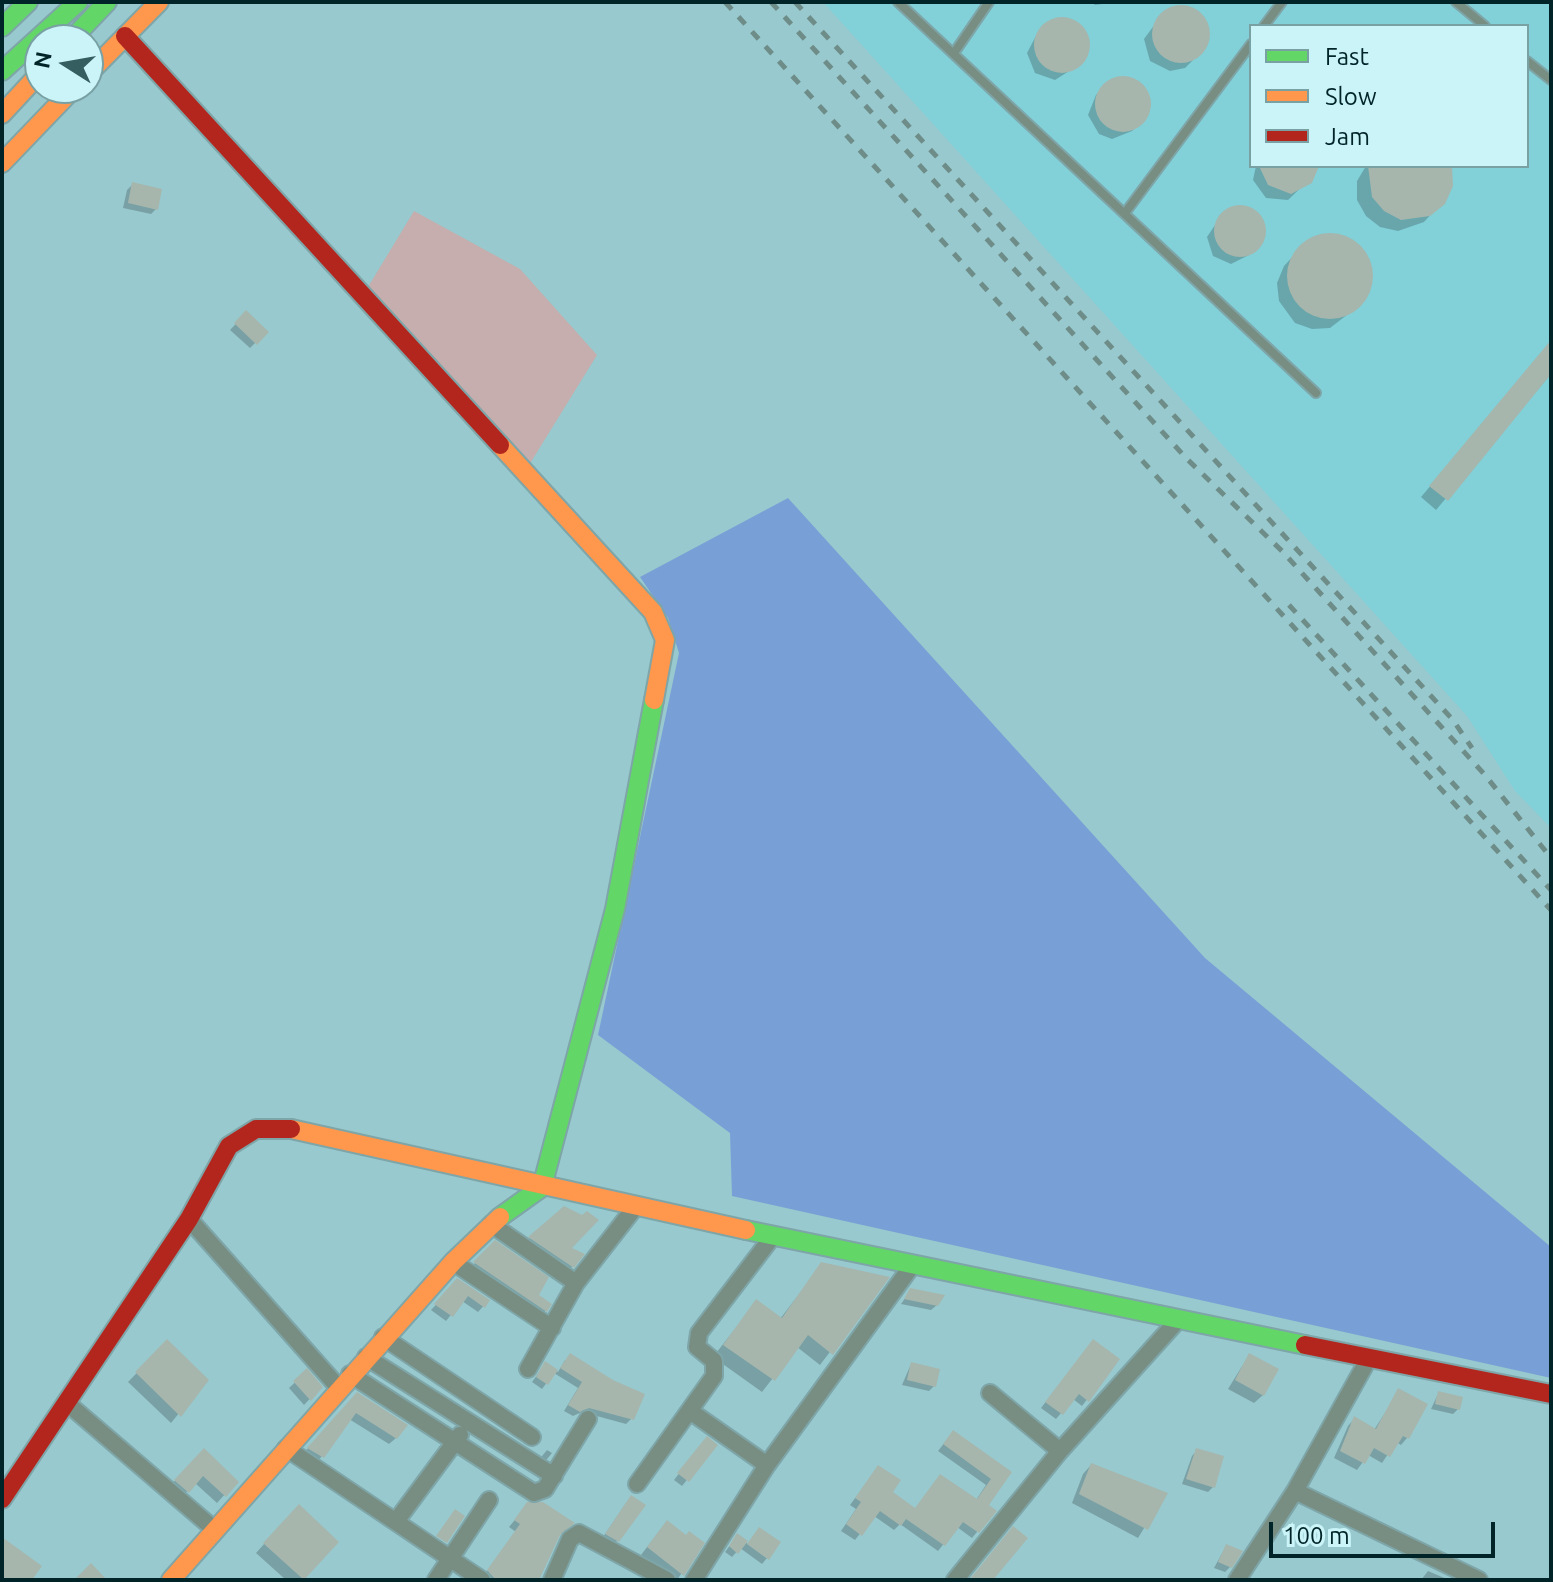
<!DOCTYPE html>
<style>
body{margin:0}
#map{position:relative;width:1553px;height:1582px;overflow:hidden;background:#98c9ce;font-family:Ubuntu,sans-serif}
canvas{display:block}
.frame{position:absolute;inset:0;border:4px solid #002427;pointer-events:none}
.legend{position:absolute;left:1249px;top:24px;width:280px;height:144px;box-sizing:border-box;background:#caf4f8;border:2px solid #79a1a4;margin:0;padding:10px 14px;list-style:none;font-size:24px;color:#002427}
.legend li{display:flex;align-items:center;gap:16px;height:40px}
.legend b{width:40px;border:2px solid #79a1a4}
.north{position:absolute;left:24px;top:24px;width:80px;height:80px;box-sizing:border-box;background:#caf4f8;border:2px solid #79a1a4;border-radius:50%;rotate:281deg;font-size:22px;font-weight:700;line-height:32px;text-align:center;color:#002427}
.north::after{content:'';display:block;margin:auto;width:28px;height:36px;background:#355e61;clip-path:polygon(50% 0,100% 100%,50% 72%,0 100%)}
.scale{position:absolute;left:1269px;top:1522px;width:226px;height:36px;box-sizing:border-box;border:4px solid #002427;border-top:0;padding-left:10px;font-size:24px;line-height:28px;white-space:nowrap;color:#002427;-webkit-text-stroke:6px #caf4f8;paint-order:stroke}
</style>
<div id="map">
<canvas width="1553" height="1582"></canvas>
<div class="frame"></div>
<ul class="legend">
<li><b style="height:10px;background:#63d668"></b>Fast</li>
<li><b style="height:10px;background:#ff974d"></b>Slow</li>
<li><b style="height:10px;background:#b3261e"></b>Jam</li>
</ul>
<div class="north">N</div>
<div class="scale">100 m</div>
</div>
<script>
const ctx = document.querySelector('canvas').getContext('2d');
ctx.lineJoin = 'round';
function fillPath(path, color) { ctx.fillStyle = color; ctx.fill(path, 'evenodd'); }
const shape = rows => new Path2D(rows.map(r => 'M' + r).join(''));
function strokePath(path, color, width, dash) { ctx.strokeStyle = color; ctx.lineWidth = width; ctx.lineCap = dash ? 'butt' : 'round'; ctx.setLineDash(dash || []); ctx.stroke(path); }
fillPath(shape([
 [823,2,1551,2,1551,828,1515,791,1467,716],
 [1251,26,1527,26,1527,166,1251,166]
]), '#82d0d8');
fillPath(shape([
 [414,211,520,269,597,355,526,470,365,292]
]), '#c5aead');
fillPath(shape([
 [788,498,1205,958,1551,1247,1551,1378,732,1196,730,1133,598,1035,679,653,668,618,640,577]
]), '#79a0d6');
fillPath(shape([
 [1092,2,1117,2,1095,5],
 [1190,9,1202,17,1207,40,1194,59,1185,68,1170,71,1150,61,1144,39,1158,20,1167,11],
 [1067,20,1084,32,1088,46,1077,66,1055,80,1035,73,1027,53,1037,34,1046,25],
 [1125,78,1139,83,1149,102,1141,122,1132,131,1112,139,1099,134,1088,115,1096,95,1105,86],
 [1256,166,1315,166,1314,175,1288,200,1266,198,1253,180],
 [1366,166,1450,166,1436,209,1424,222,1398,231,1380,227,1366,216,1357,200,1357,181],
 [133,184,156,209,151,214,123,208,127,190],
 [1240,207,1258,215,1264,234,1249,255,1231,264,1213,256,1207,237,1221,216],
 [1336,236,1353,242,1369,264,1371,282,1364,299,1352,311,1330,328,1312,329,1295,323,1279,301,1277,283,1284,266,1296,253,1318,237],
 [246,313,266,332,250,348,230,330],
 [1551,343,1551,374,1436,510,1421,497],
 [530,1238,569,1249,572,1267,567,1272,525,1243],
 [495,1243,546,1310,541,1316,470,1268],
 [822,1264,886,1278,820,1365,797,1347,762,1392,713,1357,756,1302,780,1319],
 [458,1281,488,1301,478,1312,462,1301,446,1321,431,1310],
 [911,1290,937,1305,931,1310,901,1304],
 [167,1342,206,1380,171,1423,128,1382],
 [1088,1347,1117,1360,1082,1406,1073,1399,1056,1419,1041,1408],
 [1249,1355,1263,1395,1254,1403,1228,1389],
 [565,1360,632,1418,626,1424,582,1412,573,1416,564,1411,578,1388,554,1373,542,1389,532,1382,545,1364,558,1372],
 [911,1364,934,1386,929,1391,902,1385],
 [307,1371,321,1387,304,1405,289,1388],
 [1399,1391,1407,1438,1401,1445,1396,1442,1382,1463,1368,1455,1357,1470,1334,1458,1348,1426,1354,1419,1374,1430],
 [1438,1394,1458,1409,1453,1414,1431,1409],
 [350,1401,396,1438,389,1444,349,1419,316,1464,302,1455],
 [953,1432,1010,1472,986,1505,977,1532,972,1538,957,1527,938,1551,900,1524,894,1530,874,1516,855,1540,841,1531,856,1509,850,1505,878,1467,890,1493,914,1510,976,1500,986,1485,938,1451],
 [702,1444,715,1445,682,1486,674,1480],
 [204,1450,236,1482,217,1503,195,1483,180,1499,168,1488],
 [547,1450,552,1453,543,1464,538,1461],
 [1197,1450,1213,1487,1208,1492,1182,1484,1192,1456],
 [1091,1465,1165,1494,1138,1538,1072,1503,1083,1474],
 [626,1503,617,1541,612,1546,601,1540],
 [528,1504,557,1536,539,1580,485,1580,482,1578,516,1532,509,1527],
 [290,1515,336,1542,301,1580,286,1580,256,1553],
 [660,1530,702,1543,677,1580,641,1555],
 [737,1536,748,1544,767,1558,762,1564,740,1548,732,1557,725,1552],
 [1226,1546,1230,1567,1225,1572,1214,1568],
 [1428,1571,1449,1580,1421,1580]
]), '#0003');
fillPath(shape([
 '1152 34a29 29 0 1 1 58 0a29 29 0 1 1-58 0Z',
 '1034 45a28 28 0 1 1 56 0a28 28 0 1 1-56 0Z',
 '1095 104a28 28 0 1 1 56 0a28 28 0 1 1-56 0Z',
 [1259,166,1319,166,1312,183,1291,194,1268,185],
 [1368,166,1452,166,1453,186,1445,204,1430,216,1401,220,1384,211,1372,197],
 [132,182,162,189,158,210,128,203],
 '1214 231a26 26 0 1 1 52 0a26 26 0 1 1-52 0Z',
 '1287 276a43 43 0 1 1 86 0a43 43 0 1 1-86 0Z',
 [246,310,269,332,257,345,234,323],
 [1551,340,1551,374,1448,501,1429,486],
 [564,1206,582,1215,587,1211,599,1220,572,1248,585,1254,574,1268,528,1237],
 [495,1240,549,1277,539,1295,552,1304,547,1312,473,1262],
 [821,1262,890,1277,833,1355,808,1335,775,1381,723,1345,756,1299,782,1318],
 [457,1278,490,1300,485,1308,468,1296,453,1317,434,1304],
 [910,1288,945,1295,938,1306,904,1299],
 [167,1339,209,1380,181,1417,135,1372],
 [1093,1339,1120,1359,1089,1402,1079,1394,1063,1415,1045,1402],
 [570,1353,613,1380,645,1394,634,1420,589,1408,580,1412,568,1405,582,1382,560,1368],
 [1249,1353,1279,1369,1264,1396,1235,1380],
 [545,1361,558,1370,548,1385,536,1377],
 [911,1362,940,1369,936,1387,907,1380],
 [307,1368,323,1387,311,1401,293,1381],
 [1398,1388,1428,1404,1409,1439,1403,1436,1390,1457,1374,1448,1365,1464,1340,1451,1354,1416,1376,1429],
 [1438,1391,1463,1397,1460,1410,1435,1404],
 [357,1392,408,1425,397,1439,356,1413,324,1458,307,1448],
 [953,1430,1012,1472,989,1505,997,1511,979,1533,963,1522,945,1546,906,1519,901,1526,880,1511,862,1536,846,1524,861,1502,855,1498,878,1465,901,1480,893,1492,915,1508,940,1474,977,1499,991,1479,943,1444],
 [707,1436,718,1445,689,1482,677,1473],
 [204,1448,239,1482,226,1497,203,1476,189,1493,174,1480],
 [1196,1448,1224,1456,1215,1488,1186,1479],
 [1091,1463,1168,1493,1148,1530,1079,1494],
 [631,1495,646,1505,619,1542,605,1534],
 [527,1502,543,1502,575,1523,560,1535,539,1580,496,1580,487,1570,520,1524,514,1520],
 [299,1504,339,1542,304,1580,263,1543],
 [455,1509,465,1516,447,1543,436,1536],
 [667,1520,686,1535,689,1531,705,1543,684,1576,647,1547],
 [1013,1526,1028,1538,993,1580,969,1580],
 [759,1527,781,1542,769,1560,747,1544],
 [737,1533,748,1541,738,1554,729,1546],
 [2,1537,42,1566,32,1580,2,1580],
 [1226,1544,1243,1551,1232,1568,1218,1562],
 [91,1563,107,1580,74,1580]
]), '#a6b6ad');
const lane = shape([
 [898,2,1316,393],
 [1456,2,1485,26],
 [1264,26,1282,2],
 [954,53,989,2],
 [1527,61,1551,80],
 [1125,213,1251,44]
]);
const street = shape([
 [189,1219,339,1388],
 [491,1224,576,1283],
 [453,1262,552,1328],
 [383,1337,532,1437],
 [366,1357,554,1476],
 [528,1369,576,1283,636,1206],
 [350,1374,534,1493,545,1489,588,1419],
 [990,1393,1060,1451],
 [67,1403,215,1530],
 [690,1411,767,1465],
 [286,1448,482,1580],
 [637,1484,714,1376,714,1361,697,1347,699,1333,773,1236],
 [1295,1491,1479,1580],
 [397,1520,460,1435],
 [436,1580,489,1500],
 [552,1580,570,1539,579,1533,667,1580],
 [694,1580,767,1465,911,1267],
 [955,1580,1060,1451,1178,1320],
 [1237,1580,1295,1491,1369,1358]
]);
const fast = shape([
 [2,27,28,2],
 [71,40,107,2],
 [2,71,78,2],
 [500,1217,542,1187,615,909,654,700],
 [746,1230,1305,1345]
]);
const slow = shape([
 [88,74,159,2],
 [2,114,40,73],
 [2,163,74,88],
 [500,445,653,612,665,640,654,700],
 [291,1129,746,1230],
 [171,1580,453,1262,500,1217]
]);
const jam = shape([
 [125,36,500,445],
 [1305,1345,1551,1394],
 [2,1499,189,1219,229,1146,256,1129,291,1129]
]);
strokePath(lane, '#7ea5a8', 12);
strokePath(street, '#7ea5a8', 20);
strokePath(fast, '#7ea5a8', 22);
strokePath(slow, '#7ea5a8', 22);
strokePath(jam, '#7ea5a8', 22);
strokePath(lane, '#798e82', 8);
strokePath(street, '#798e82', 16);
strokePath(fast, '#63d668', 18);
strokePath(slow, '#ff974d', 18);
strokePath(jam, '#b3261e', 18);
strokePath(shape([
 [725,2,1551,910],
 [771,2,1187,459,1282,551,1485,775,1551,858],
 [795,2,1453,720,1472,748],
 [1289,605,1551,890]
]), '#6f8d88', 5, [10, 10]);
</script>
